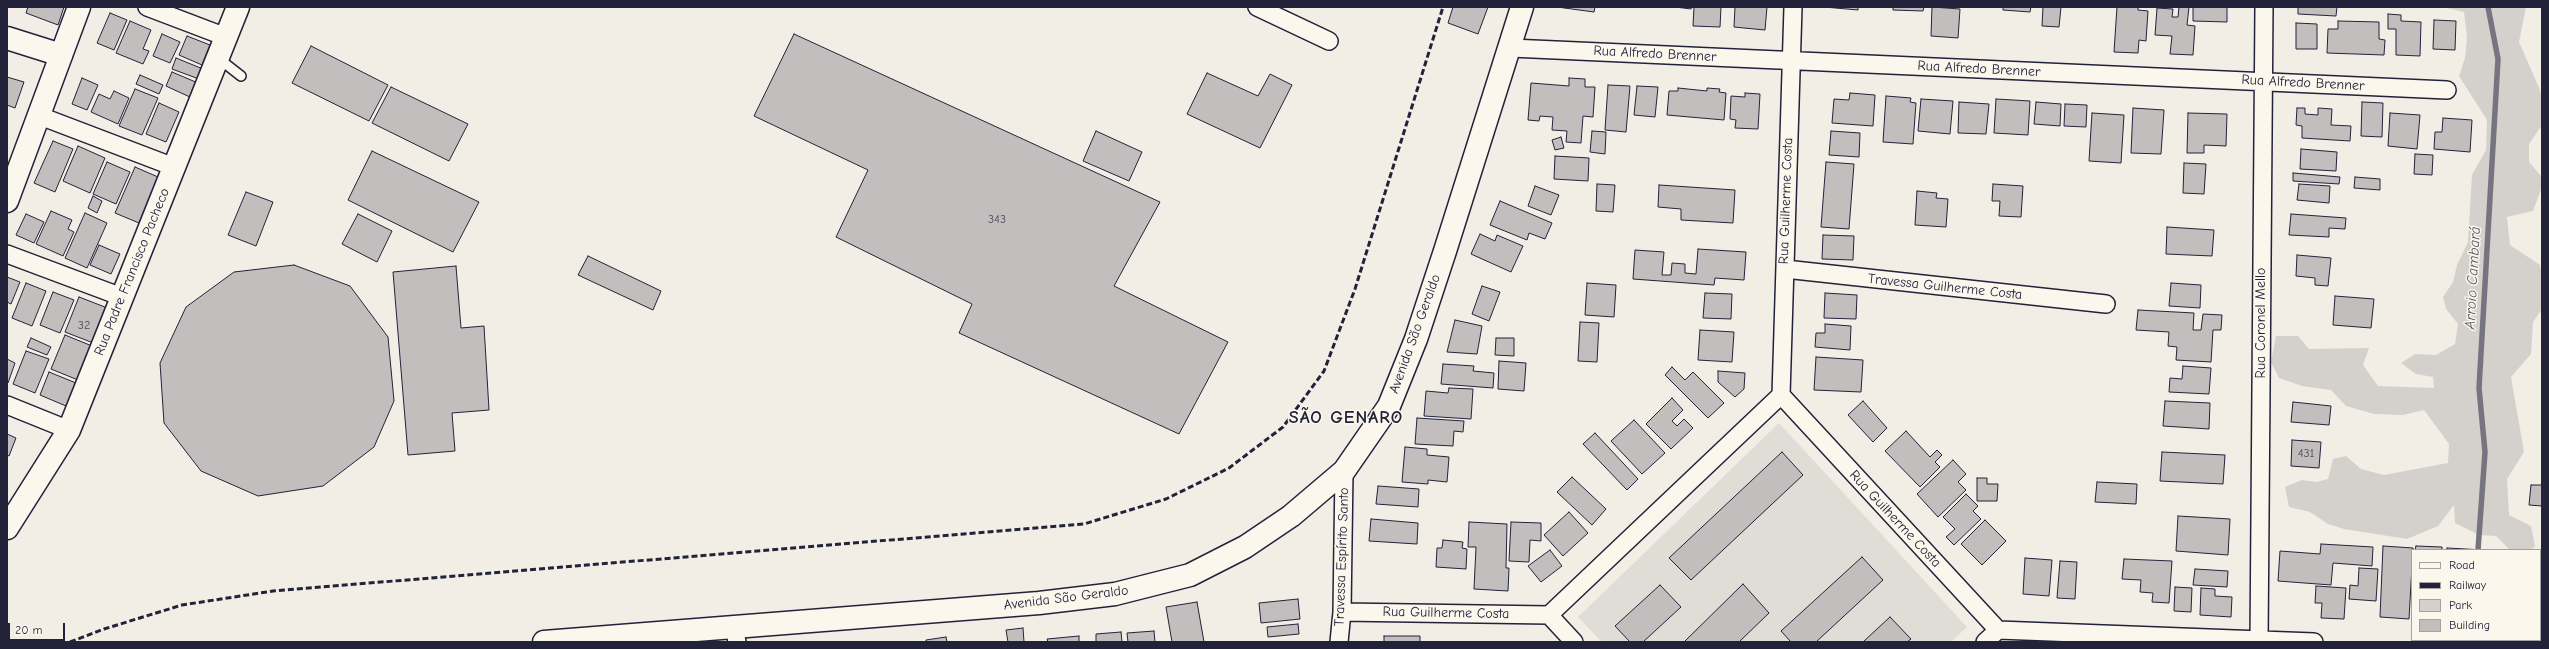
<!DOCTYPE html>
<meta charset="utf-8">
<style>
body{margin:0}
#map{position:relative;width:2549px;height:649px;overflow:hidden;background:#f2eee5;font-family:"Comic Neue",sans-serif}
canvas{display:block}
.frame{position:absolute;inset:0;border:8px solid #22223b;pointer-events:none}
.legend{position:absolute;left:2411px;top:549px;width:130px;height:92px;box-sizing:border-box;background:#fbf7ec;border:1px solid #a4a2a5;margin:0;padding:5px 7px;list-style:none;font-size:12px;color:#22223b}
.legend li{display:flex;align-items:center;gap:8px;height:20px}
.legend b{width:20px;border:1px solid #a4a2a5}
.scale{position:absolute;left:8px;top:623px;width:57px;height:18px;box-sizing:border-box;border:2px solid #22223b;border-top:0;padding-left:5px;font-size:12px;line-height:14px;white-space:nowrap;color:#22223b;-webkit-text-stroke:3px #fbf7ec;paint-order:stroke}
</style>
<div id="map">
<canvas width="2549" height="649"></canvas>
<div class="frame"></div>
<ul class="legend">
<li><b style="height:5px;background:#fbf7ec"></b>Road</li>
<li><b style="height:5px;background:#22223b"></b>Railway</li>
<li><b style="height:11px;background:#d4d1cc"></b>Park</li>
<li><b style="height:11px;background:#c2bebe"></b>Building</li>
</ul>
<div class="scale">20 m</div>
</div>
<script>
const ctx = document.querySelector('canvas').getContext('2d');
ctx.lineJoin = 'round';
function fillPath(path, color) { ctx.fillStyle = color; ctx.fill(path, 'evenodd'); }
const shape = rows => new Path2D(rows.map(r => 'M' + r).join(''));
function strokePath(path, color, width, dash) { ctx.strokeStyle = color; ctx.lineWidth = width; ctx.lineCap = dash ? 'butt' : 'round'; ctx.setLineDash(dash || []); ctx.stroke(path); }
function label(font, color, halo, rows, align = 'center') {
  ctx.font = font + ' "Comic Neue",sans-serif'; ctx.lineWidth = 3; ctx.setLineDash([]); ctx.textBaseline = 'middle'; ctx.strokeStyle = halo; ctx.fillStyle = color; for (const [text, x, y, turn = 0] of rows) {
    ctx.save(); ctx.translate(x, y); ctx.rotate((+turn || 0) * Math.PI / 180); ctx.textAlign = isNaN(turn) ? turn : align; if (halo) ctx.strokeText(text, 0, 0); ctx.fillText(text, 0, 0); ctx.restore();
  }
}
fillPath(shape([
 [1779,423,1967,627,1951,642,1602,642,1578,617]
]), '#e0dcd6');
fillPath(shape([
 [2442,7,2526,7,2519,42,2540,90,2542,99,2542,125,2529,144,2529,162,2542,177,2542,187,2533,211,2507,217,2510,245,2540,265,2542,277,2542,309,2533,322,2531,354,2511,377,2524,452,2507,479,2509,515,2531,526,2535,546,2531,550,2510,550,2496,536,2479,535,2455,523,2454,505,2438,526,2407,539,2344,529,2328,524,2310,512,2289,507,2285,487,2302,480,2316,482,2328,479,2333,459,2346,456,2361,469,2384,475,2448,463,2449,444,2424,410,2403,415,2374,414,2346,406,2331,390,2302,386,2279,378,2271,362,2276,336,2298,336,2309,349,2369,348,2363,365,2378,386,2434,388,2433,377,2416,374,2401,363,2415,354,2436,355,2455,344,2458,324,2446,309,2443,297,2453,282,2457,265,2468,242,2472,175,2486,150,2487,120,2459,76,2465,58,2467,37,2464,12]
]), '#d4d1cc');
strokePath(shape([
 [2478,550,2485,452,2479,388,2498,59,2488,7]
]), '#76747f', 5.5);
const building = shape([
 [28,7,64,7,58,25,26,13,28,7],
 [1453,7,1488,7,1478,34,1448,23,1453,7],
 [1557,7,1595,7,1594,12,1557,7],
 [1675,7,1692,7,1691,9,1675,7],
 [1694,7,1721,7,1720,27,1693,26,1694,7],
 [1735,7,1767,7,1765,30,1734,27,1735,7],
 [1824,7,1858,7,1858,10,1824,7],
 [1893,7,1924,7,1923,11,1893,10,1893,7],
 [1932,7,1960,9,1958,38,1931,36,1932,7],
 [2003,7,2031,7,2030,12,2003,10,2003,7],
 [2043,7,2061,7,2059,27,2042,26,2043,7],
 [2117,7,2138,7,2138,10,2148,11,2146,41,2139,40,2138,53,2114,52,2117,7],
 [2179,7,2189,7,2187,25,2195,26,2193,55,2170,54,2172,36,2155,35,2157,8,2173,9,2172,17,2178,17,2179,7],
 [2193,7,2227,7,2227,22,2193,21,2193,7],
 [2298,7,2337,7,2336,16,2298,14,2298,7],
 [110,13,127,20,114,50,97,43,110,13],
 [2388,14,2401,15,2401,21,2421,22,2420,56,2396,55,2396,29,2388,29,2388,14],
 [2434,20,2456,21,2455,50,2433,49,2434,20],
 [130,21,151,30,143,49,149,51,143,64,116,53,130,21],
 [2338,21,2379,22,2379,39,2385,40,2384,55,2327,53,2328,29,2338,29,2338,21],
 [2296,23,2317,24,2317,49,2296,49,2296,23],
 [162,34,180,42,170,63,153,56,162,34],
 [794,34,1160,202,1114,286,1228,342,1179,434,959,333,972,304,836,237,868,170,754,116,794,34],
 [187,36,210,45,202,65,179,55,187,36],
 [311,46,388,85,369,121,292,83,311,46],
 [176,58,203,69,199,79,172,69,176,58],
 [172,72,198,83,192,98,166,86,172,72],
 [1207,73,1258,96,1270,74,1292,85,1260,148,1187,114,1207,73],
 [140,75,163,85,159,94,136,84,140,75],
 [7,77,24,82,15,108,7,105,7,77],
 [82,78,98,85,87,110,72,104,82,78],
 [1569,78,1585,79,1585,87,1595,87,1593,117,1583,116,1581,143,1566,142,1567,131,1552,130,1553,117,1540,116,1539,121,1528,120,1531,83,1569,86,1569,78],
 [1608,85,1630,86,1626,132,1605,130,1608,85],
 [1637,86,1658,87,1655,117,1634,115,1637,86],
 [391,87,468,124,449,161,372,123,391,87],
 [1678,88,1707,91,1707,88,1720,89,1719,92,1726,93,1724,120,1667,115,1669,91,1678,91,1678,88],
 [135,89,158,98,142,135,119,126,135,89],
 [114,91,129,98,118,124,91,112,99,94,110,99,114,91],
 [1745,93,1760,94,1758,129,1735,128,1736,120,1730,119,1731,96,1745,97,1745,93],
 [1850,93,1875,95,1873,126,1832,123,1834,99,1849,100,1850,93],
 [1886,96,1911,98,1910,102,1916,103,1913,144,1883,142,1886,96],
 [1921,99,1953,101,1950,134,1918,131,1921,99],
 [1996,99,2030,101,2028,135,1994,133,1996,99],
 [1959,102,1989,104,1986,134,1958,133,1959,102],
 [2036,102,2061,104,2060,126,2034,124,2036,102],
 [2362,102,2383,103,2382,137,2361,136,2362,102],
 [159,103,179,112,166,142,146,134,159,103],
 [2065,104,2087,105,2086,127,2064,126,2065,104],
 [2133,108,2164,110,2161,154,2131,153,2133,108],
 [2297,108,2305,108,2305,114,2318,115,2318,108,2332,109,2331,125,2351,126,2350,141,2302,138,2302,126,2296,125,2297,108],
 [2092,113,2124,115,2121,163,2089,161,2092,113],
 [2188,113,2227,114,2226,146,2204,145,2204,153,2187,153,2188,113],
 [2390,113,2420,115,2417,149,2388,146,2390,113],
 [2443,118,2472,120,2470,152,2434,149,2435,132,2442,132,2443,118],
 [1096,131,1142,152,1129,181,1083,161,1096,131],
 [1592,131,1606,132,1605,154,1590,152,1592,131],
 [1831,131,1860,133,1859,157,1829,155,1831,131],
 [1561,137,1564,148,1555,150,1552,140,1561,137],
 [53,141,73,149,55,192,34,183,53,141],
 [78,146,105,158,90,193,63,181,78,146],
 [2301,149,2337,152,2336,171,2300,169,2301,149],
 [372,151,479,202,453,252,348,200,372,151],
 [2415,154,2433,155,2432,175,2414,174,2415,154],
 [1555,156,1589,158,1588,181,1554,179,1555,156],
 [107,162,130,172,116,204,93,194,107,162],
 [1826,162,1854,164,1849,229,1821,227,1826,162],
 [2184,163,2206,164,2204,194,2183,193,2184,163],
 [135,167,158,177,139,223,115,213,135,167],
 [2293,173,2340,177,2339,184,2293,181,2293,173],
 [2355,177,2380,179,2380,190,2354,188,2355,177],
 [1597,184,1615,185,1613,212,1596,211,1597,184],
 [1993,184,2023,186,2021,217,1999,216,2000,201,1992,201,1993,184],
 [2299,184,2330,186,2329,203,2297,200,2299,184],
 [1659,185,1735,190,1733,223,1681,220,1681,209,1658,207,1659,185],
 [1535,186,1559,195,1551,215,1528,206,1535,186],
 [1917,191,1937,193,1936,198,1948,199,1946,227,1915,225,1917,191],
 [246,192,273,202,256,246,228,235,246,192],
 [93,196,102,201,97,213,88,208,93,196],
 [1500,201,1552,223,1545,239,1529,233,1527,240,1490,225,1500,201],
 [51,211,72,220,68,229,74,232,63,256,36,244,51,211],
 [85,213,107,223,87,268,65,258,85,213],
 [26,214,44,222,34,243,16,235,26,214],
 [358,214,392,231,377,262,342,244,358,214],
 [2291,214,2346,218,2345,229,2329,228,2329,237,2289,235,2291,214],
 [2167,227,2214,230,2212,256,2166,254,2167,227],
 [1480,234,1495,241,1497,235,1523,246,1511,272,1471,254,1480,234],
 [1823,235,1854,236,1853,260,1822,259,1823,235],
 [99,245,120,254,111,274,90,265,99,245],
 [1698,249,1746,252,1744,280,1715,278,1714,285,1633,279,1635,250,1664,252,1662,275,1671,275,1672,263,1685,264,1685,273,1696,274,1698,249],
 [2297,255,2331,258,2328,286,2315,285,2315,278,2296,276,2297,255],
 [588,256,661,291,653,310,578,275,588,256],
 [294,265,350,286,388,337,394,401,374,447,323,486,258,496,201,471,164,423,160,363,186,307,234,272,294,265],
 [456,266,461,328,484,326,489,410,452,413,455,451,408,455,393,272,456,266],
 [7,277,20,282,11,304,7,302,7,277],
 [26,283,46,291,32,326,12,318,26,283],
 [1587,283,1616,285,1614,317,1585,315,1587,283],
 [2171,283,2201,285,2200,308,2169,306,2171,283],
 [1482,286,1500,292,1489,321,1472,314,1482,286],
 [53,292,74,300,60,333,40,325,53,292],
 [1705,293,1732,294,1731,319,1703,318,1705,293],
 [1825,293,1857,295,1856,319,1824,318,1825,293],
 [2335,296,2374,299,2371,328,2333,325,2335,296],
 [79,297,110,309,96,344,65,332,79,297],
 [2138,310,2194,313,2193,330,2201,330,2203,314,2222,315,2221,330,2213,330,2211,362,2176,360,2177,347,2168,346,2169,332,2136,330,2138,310],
 [1455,320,1482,326,1477,354,1447,352,1455,320],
 [1580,322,1599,323,1597,362,1578,361,1580,322],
 [1825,324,1851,326,1850,350,1815,347,1816,333,1825,333,1825,324],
 [1700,330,1734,332,1732,362,1698,360,1700,330],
 [65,335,92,346,78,380,51,369,65,335],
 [31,338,51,347,47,355,27,347,31,338],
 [1496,338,1514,338,1514,356,1495,355,1496,338],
 [26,351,49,359,35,393,13,384,26,351],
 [1816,357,1863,360,1861,392,1814,390,1816,357],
 [7,359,15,363,8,383,7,382,7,359],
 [1499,361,1526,363,1524,391,1498,389,1499,361],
 [1443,364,1474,366,1473,371,1494,373,1493,388,1441,384,1443,364],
 [2183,366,2211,368,2209,394,2169,392,2170,378,2182,379,2183,366],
 [1672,367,1685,380,1693,372,1724,403,1708,418,1665,375,1672,367],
 [1718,371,1745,373,1744,389,1735,397,1718,382,1718,371],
 [49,372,76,383,66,406,40,395,49,372],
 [1449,388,1473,389,1471,419,1424,416,1426,391,1448,393,1449,388],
 [1672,398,1683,410,1672,421,1677,426,1684,419,1693,428,1671,449,1646,424,1672,398],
 [1863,401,1887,428,1873,442,1848,415,1863,401],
 [2165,401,2210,403,2209,429,2163,426,2165,401],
 [2293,402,2331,406,2329,425,2291,422,2293,402],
 [1417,418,1464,421,1463,432,1454,431,1453,446,1415,444,1417,418],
 [1634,420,1665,453,1642,474,1611,441,1634,420],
 [1906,431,1930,457,1937,450,1942,455,1935,462,1940,467,1920,487,1885,451,1906,431],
 [1595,433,1638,479,1627,490,1583,444,1595,433],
 [7,434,16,438,9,456,7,455,7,434],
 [2292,440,2321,442,2319,468,2291,466,2292,440],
 [1405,447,1427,449,1427,455,1449,457,1447,482,1428,480,1428,484,1402,482,1405,447],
 [1782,452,1803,475,1691,580,1669,558,1782,452],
 [2162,452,2225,455,2223,484,2160,481,2162,452],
 [1953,460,1966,474,1958,482,1966,490,1938,517,1917,494,1953,460],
 [1572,477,1606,509,1592,525,1557,492,1572,477],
 [1977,478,1987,478,1987,484,1998,484,1997,501,1977,501,1977,478],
 [2097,482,2137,484,2136,504,2095,502,2097,482],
 [2531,485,2542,485,2542,506,2529,505,2531,485],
 [1378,486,1419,489,1418,507,1376,504,1378,486],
 [1966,494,1978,506,1973,511,1981,519,1954,545,1946,537,1955,529,1943,517,1966,494],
 [1569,512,1588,533,1563,556,1544,535,1569,512],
 [2178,516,2230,519,2228,555,2176,551,2178,516],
 [1371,519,1418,523,1417,544,1369,541,1371,519],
 [1985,520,2006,541,1982,565,1961,544,1985,520],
 [1469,522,1507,524,1506,568,1509,568,1508,591,1474,589,1476,547,1468,547,1469,522],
 [1511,522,1541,523,1541,541,1530,540,1529,562,1509,561,1511,522],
 [1443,540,1463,542,1462,548,1467,549,1466,569,1436,567,1437,548,1442,548,1443,540],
 [2321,544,2373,547,2372,566,2333,563,2331,585,2278,581,2280,551,2320,554,2321,544],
 [2383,546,2413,548,2409,619,2380,617,2383,546],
 [2416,546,2442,547,2442,550,2415,550,2416,546],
 [2447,548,2484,550,2447,550,2447,548],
 [1550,550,1562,566,1541,582,1528,566,1550,550],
 [1862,557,1883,580,1816,642,1791,642,1781,631,1862,557],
 [2025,558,2052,560,2049,596,2023,594,2025,558],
 [2124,559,2172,561,2169,603,2152,602,2153,593,2140,592,2141,580,2122,579,2124,559],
 [2060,561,2077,562,2075,599,2057,598,2060,561],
 [2540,565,2542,565,2542,613,2540,613,2540,565],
 [2359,568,2378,569,2376,601,2349,599,2350,585,2358,586,2359,568],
 [2195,569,2228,571,2227,587,2193,585,2195,569],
 [1743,584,1769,613,1739,642,1684,642,1743,584],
 [1660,585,1681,607,1643,642,1630,642,1615,626,1660,585],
 [2316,586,2346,588,2344,619,2321,618,2322,603,2315,603,2316,586],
 [2175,587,2192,588,2191,612,2174,611,2175,587],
 [2201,588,2215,589,2215,596,2232,597,2231,617,2200,615,2201,588],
 [1298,599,1300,619,1261,623,1259,603,1298,599],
 [1197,602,1204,642,1172,642,1166,607,1197,602],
 [1890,617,1911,639,1907,642,1863,642,1890,617],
 [1298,624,1299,634,1268,637,1267,627,1298,624],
 [1023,628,1024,642,1008,642,1006,630,1023,628],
 [1154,631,1155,642,1128,642,1127,633,1154,631],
 [1121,632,1122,642,1096,642,1096,634,1121,632],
 [1079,636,1079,642,1048,642,1047,639,1079,636],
 [1384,636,1420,636,1420,642,1384,642,1384,636],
 [946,637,947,642,926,642,926,640,946,637]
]);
fillPath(building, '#c2bebe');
strokePath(building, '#22223b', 1);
const service = shape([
 [218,58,241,76]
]);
const minor = shape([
 [147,7,226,37],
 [1257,7,1329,41],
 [1511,48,2447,90],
 [40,116,174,167],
 [7,254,122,297],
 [1785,269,2106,304],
 [1781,395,1793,7],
 [7,405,69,430],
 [1342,612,1549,615],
 [734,626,737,642],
 [1998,630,2314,642],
 [1339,642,1342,612,1344,471],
 [1574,642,1549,615,1781,395,1998,630,1985,642],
 [2259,642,2264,7]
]);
const tertiary = shape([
 [7,38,61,55],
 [544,642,1039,603,1115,594,1190,575,1245,547,1291,516,1344,471,1389,406,1416,339,1445,251,1522,7]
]);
const secondary = shape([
 [7,201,79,7],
 [7,528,69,430,238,7]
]);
strokePath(service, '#22223b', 12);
strokePath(minor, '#22223b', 20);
strokePath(tertiary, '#22223b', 25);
strokePath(secondary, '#22223b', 25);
strokePath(service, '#fbf7ec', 9);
strokePath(minor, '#fbf7ec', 17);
strokePath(tertiary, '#fbf7ec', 22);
strokePath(secondary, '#fbf7ec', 22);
strokePath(shape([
 [70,642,104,629,182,605,273,591,1084,524,1166,499,1229,468,1283,427,1324,371,1355,289,1443,7]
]), '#22223b', 3, [6, 3]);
label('12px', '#4a495c', null, [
 ["343",997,220],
 ["32",84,326],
 ["431",2306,454]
]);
label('14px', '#22223b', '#fbf7ec', [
 ["Rua Alfredo Brenner",1655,54,3],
 ["Rua Alfredo Brenner",1979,69,3],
 ["Rua Alfredo Brenner",2303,83,3],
 ["Rua Guilherme Costa",1786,201,-88],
 ["Rua Padre Francisco Pacheco",132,272,-68],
 ["Travessa Guilherme Costa",1945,287,6],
 ["Rua Coronel Mello",2261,323,-90],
 ["Avenida São Geraldo",1415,334,-70],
 ["Rua Guilherme Costa",1895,519,47],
 ["Travessa Espírito Santo",1342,557,-88],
 ["Avenida São Geraldo",1066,598,-7],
 ["Rua Guilherme Costa",1446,613,1]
]);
label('italic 15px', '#535263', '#fbf7ec', [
 ["Arroio Cambará",2473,278,-87]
]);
ctx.letterSpacing = '1px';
label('bold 18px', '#22223b', '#fbf7ec', [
 ["SÃO GENARO",1346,418]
]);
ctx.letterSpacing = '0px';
</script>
